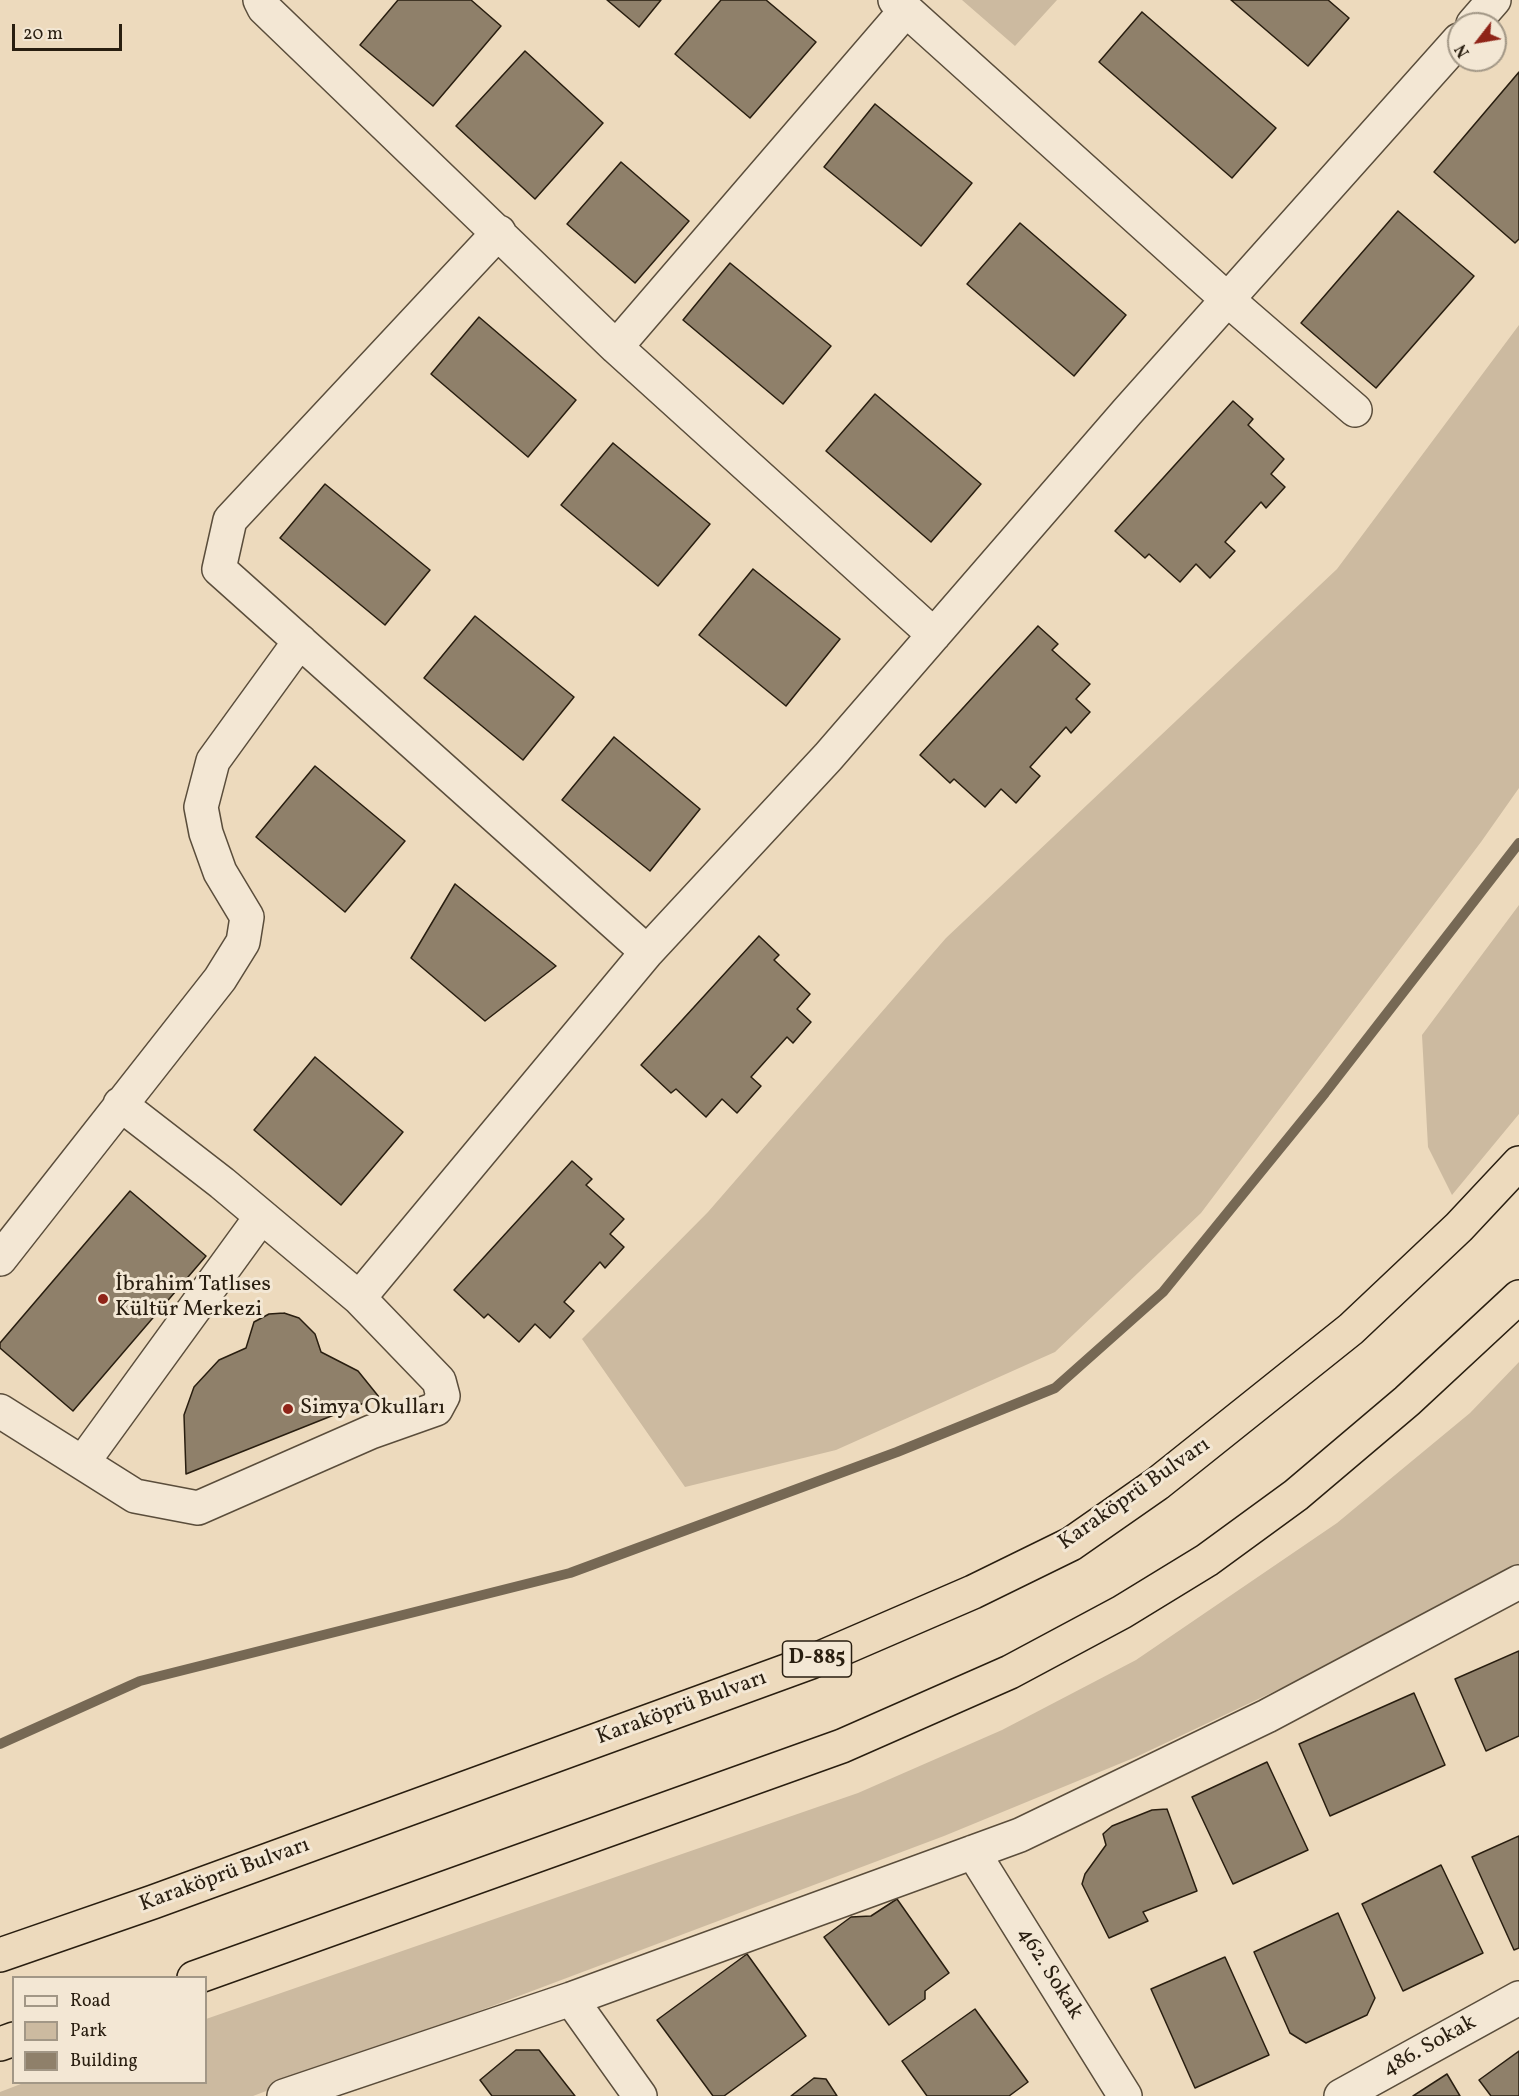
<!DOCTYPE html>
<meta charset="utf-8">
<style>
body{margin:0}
#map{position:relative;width:1519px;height:2096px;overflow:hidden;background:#eddabd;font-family:Vollkorn,serif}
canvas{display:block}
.legend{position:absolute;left:12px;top:1976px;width:195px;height:108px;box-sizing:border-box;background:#f3e7d4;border:2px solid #a29786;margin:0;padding:8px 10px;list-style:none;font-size:18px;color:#291e10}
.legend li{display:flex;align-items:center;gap:12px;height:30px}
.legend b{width:30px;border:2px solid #a29786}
.north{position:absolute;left:1447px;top:12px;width:60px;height:60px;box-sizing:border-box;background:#f3e7d4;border:2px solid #a29786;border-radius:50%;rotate:239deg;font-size:16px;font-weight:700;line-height:24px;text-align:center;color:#291e10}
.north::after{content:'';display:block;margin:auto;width:21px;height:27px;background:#8f2418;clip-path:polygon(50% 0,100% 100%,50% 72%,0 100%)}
.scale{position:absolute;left:12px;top:24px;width:110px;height:27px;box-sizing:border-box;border:3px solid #291e10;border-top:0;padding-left:8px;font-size:18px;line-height:21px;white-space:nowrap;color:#291e10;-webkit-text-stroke:4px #f3e7d4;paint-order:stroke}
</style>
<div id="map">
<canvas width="1519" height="2096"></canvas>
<ul class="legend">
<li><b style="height:8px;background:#f3e7d4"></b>Road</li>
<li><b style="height:16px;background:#ccbaa0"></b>Park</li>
<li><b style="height:16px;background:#8f806a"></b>Building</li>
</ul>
<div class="north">N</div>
<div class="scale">20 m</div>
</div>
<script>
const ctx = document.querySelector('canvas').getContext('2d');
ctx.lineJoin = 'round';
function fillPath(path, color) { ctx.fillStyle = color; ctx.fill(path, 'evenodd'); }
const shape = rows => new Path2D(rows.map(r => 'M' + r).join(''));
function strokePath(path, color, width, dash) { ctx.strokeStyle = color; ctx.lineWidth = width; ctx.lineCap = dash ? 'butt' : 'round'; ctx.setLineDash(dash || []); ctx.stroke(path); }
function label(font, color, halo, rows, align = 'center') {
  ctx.font = font + ' Vollkorn,serif'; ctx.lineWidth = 6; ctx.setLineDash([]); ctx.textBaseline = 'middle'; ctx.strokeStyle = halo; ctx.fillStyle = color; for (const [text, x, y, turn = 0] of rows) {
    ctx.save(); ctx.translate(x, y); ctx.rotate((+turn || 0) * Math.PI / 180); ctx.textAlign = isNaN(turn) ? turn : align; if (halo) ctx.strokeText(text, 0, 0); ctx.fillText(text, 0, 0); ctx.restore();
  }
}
fillPath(shape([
 [962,0,1057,0,1015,46],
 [1519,325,1519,788,1481,842,1201,1213,1055,1352,836,1450,685,1487,582,1339,708,1212,946,938,1337,569],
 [1519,905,1519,1114,1452,1195,1428,1147,1422,1035],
 [1519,1362,1519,1564,1385,1639,1136,1757,944,1836,253,2096,0,2096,0,2092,26,2082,206,2082,206,2019,858,1793,1002,1730,1136,1660,1337,1523,1470,1413]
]), '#ccbaa0');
strokePath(shape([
 [0,1744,140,1681,570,1573,897,1452,1055,1388,1163,1292,1325,1093,1519,843]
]), '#766854', 10);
const building = shape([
 [398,0,471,0,501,26,433,106,360,45,398,0],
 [607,0,661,0,639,27,607,0],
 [721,0,766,0,816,42,750,118,675,54,721,0],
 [1231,0,1328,0,1349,18,1308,66,1231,0],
 [1142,12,1276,128,1232,178,1099,62,1142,12],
 [525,51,603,123,535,199,456,126,525,51],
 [1519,72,1519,239,1515,243,1434,172,1519,72],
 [875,104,972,183,921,246,824,167,875,104],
 [621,162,689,221,635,283,567,224,621,162],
 [1398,211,1474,276,1376,388,1301,323,1398,211],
 [1020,223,1126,315,1074,376,967,284,1020,223],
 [730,263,831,346,783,404,683,320,730,263],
 [479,317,576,400,528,457,431,374,479,317],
 [875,394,981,484,931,542,826,451,875,394],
 [1233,401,1253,419,1248,425,1284,459,1271,474,1285,487,1266,508,1261,502,1225,542,1235,551,1210,578,1196,564,1180,582,1149,554,1145,558,1115,531,1233,401],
 [613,443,710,524,658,586,561,505,613,443],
 [325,484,430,570,385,625,280,538,325,484],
 [753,569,840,639,786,706,699,635,753,569],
 [475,616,574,697,523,760,424,678,475,616],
 [1038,626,1058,644,1052,650,1090,684,1076,699,1090,712,1071,733,1066,727,1030,767,1040,776,1016,803,1001,789,985,807,954,779,950,783,920,755,1038,626],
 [614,737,700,809,650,871,562,800,614,737],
 [315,766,405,841,345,912,256,837,315,766],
 [455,884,556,966,485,1021,411,958,455,884],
 [759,936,779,955,774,960,810,994,797,1009,811,1022,793,1043,787,1037,751,1077,761,1086,737,1113,722,1099,706,1117,676,1089,671,1093,641,1065,759,936],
 [315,1057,403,1132,341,1205,254,1130,315,1057],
 [572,1161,592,1179,586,1185,624,1219,610,1234,624,1247,605,1268,600,1262,564,1302,574,1311,550,1338,535,1324,519,1342,488,1314,484,1318,454,1290,572,1161],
 [130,1191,206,1256,73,1411,0,1348,0,1343,130,1191],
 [284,1313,299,1318,315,1334,321,1352,358,1371,379,1397,186,1474,184,1415,194,1387,219,1360,246,1348,254,1322,269,1314,284,1313],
 [1519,1651,1519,1736,1486,1751,1455,1679,1519,1651],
 [1414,1693,1445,1765,1330,1816,1299,1744,1414,1693],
 [1267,1762,1308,1850,1233,1884,1192,1797,1267,1762],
 [1167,1809,1197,1891,1143,1912,1148,1921,1109,1938,1082,1884,1085,1874,1106,1845,1103,1834,1112,1826,1152,1810,1167,1809],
 [1519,1836,1519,1948,1514,1950,1472,1857,1519,1836],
 [1441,1865,1483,1953,1403,1991,1362,1904,1441,1865],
 [897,1899,949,1973,925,1991,925,1999,889,2025,824,1937,851,1917,871,1916,897,1899],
 [1338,1913,1375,1998,1367,2015,1306,2043,1290,2033,1254,1952,1338,1913],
 [747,1954,806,2036,724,2096,713,2096,657,2020,747,1954],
 [1225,1957,1269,2055,1195,2088,1151,1989,1225,1957],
 [975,2009,1028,2082,1009,2096,927,2096,902,2061,975,2009],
 [516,2050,539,2050,575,2096,492,2096,480,2080,516,2050],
 [1519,2051,1519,2096,1491,2096,1479,2080,1519,2051],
 [1447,2074,1460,2096,1413,2096,1447,2074],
 [814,2078,826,2079,837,2096,791,2096,814,2078]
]);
fillPath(building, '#8f806a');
strokePath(building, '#291e10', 1.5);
const minor = shape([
 [260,0,264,8,616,347,934,635],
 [895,0,1228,300,1355,410],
 [1473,24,1494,0],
 [499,232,230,520,219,569,647,952],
 [616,347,906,10],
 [0,1259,220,979,243,942,247,917,220,872,206,833,201,807,213,761,300,641],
 [359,1298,647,952,828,757,1127,412,1459,40],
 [0,1411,135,1496,198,1508,371,1432,436,1409,443,1396,439,1381,359,1298,222,1183,120,1104],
 [83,1462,261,1217],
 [973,1852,1125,2096],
 [571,1999,640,2096],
 [284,2096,571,1999,1020,1835,1267,1716,1519,1582],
 [1341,2096,1519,1998]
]);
const highway = shape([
 [0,1955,153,1902,811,1662,973,1592,1071,1544,1157,1484,1351,1329,1459,1227,1519,1163],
 [194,1978,842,1746,1010,1672,1122,1612,1207,1560,1296,1495,1407,1401,1519,1297],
 [0,2044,14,2039]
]);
strokePath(minor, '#5a4d3b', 36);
strokePath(highway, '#291e10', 36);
strokePath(minor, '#f3e7d4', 33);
strokePath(highway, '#eddabd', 33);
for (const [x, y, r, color] of [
 [103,1299,6,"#8f2418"],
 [288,1409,6,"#8f2418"]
]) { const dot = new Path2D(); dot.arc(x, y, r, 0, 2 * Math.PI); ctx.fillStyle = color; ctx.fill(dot); strokePath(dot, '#f3e7d4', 2); }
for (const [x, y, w] of [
 [817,1659,69]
]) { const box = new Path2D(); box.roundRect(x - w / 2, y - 18, w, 36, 4.5); ctx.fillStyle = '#f3e7d4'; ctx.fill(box); strokePath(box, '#291e10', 1.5); }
label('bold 21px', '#291e10', null, [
 ["D-885",817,1659]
]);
label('22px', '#291e10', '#f3e7d4', [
 ["İbrahim Tatlıses",115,1286],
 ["Kültür Merkezi",115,1311],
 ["Simya Okulları",300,1409]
], 'left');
label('22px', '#291e10', '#f3e7d4', [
 ["Karaköprü Bulvarı",1135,1495,-35],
 ["Karaköprü Bulvarı",682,1709,-20],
 ["Karaköprü Bulvarı",225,1876,-20],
 ["462. Sokak",1049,1974,58],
 ["486. Sokak",1430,2047,-29]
]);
</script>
